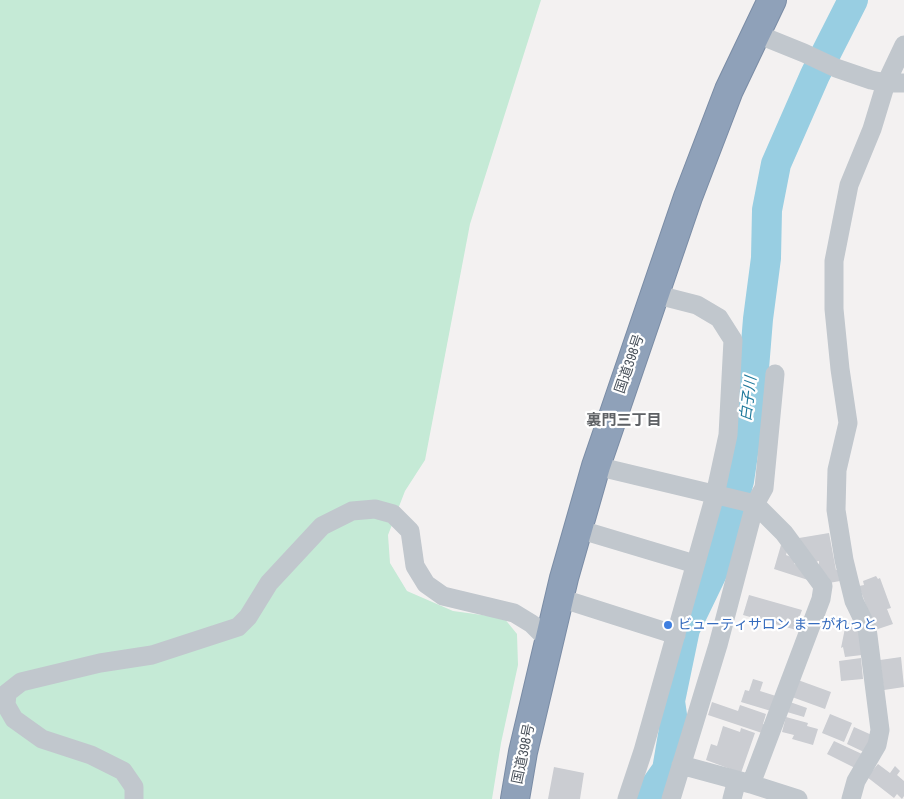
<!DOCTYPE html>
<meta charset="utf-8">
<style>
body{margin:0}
canvas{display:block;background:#f3f1f1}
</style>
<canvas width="904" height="799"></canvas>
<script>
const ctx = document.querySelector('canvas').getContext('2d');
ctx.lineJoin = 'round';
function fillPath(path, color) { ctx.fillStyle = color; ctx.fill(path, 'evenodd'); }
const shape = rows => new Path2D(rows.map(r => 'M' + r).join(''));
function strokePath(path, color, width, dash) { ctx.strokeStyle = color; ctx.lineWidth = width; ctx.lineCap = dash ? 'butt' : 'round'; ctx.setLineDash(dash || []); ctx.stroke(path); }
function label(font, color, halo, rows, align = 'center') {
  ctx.font = font + ' "Archivo Narrow","Noto Sans JP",sans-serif'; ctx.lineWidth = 4.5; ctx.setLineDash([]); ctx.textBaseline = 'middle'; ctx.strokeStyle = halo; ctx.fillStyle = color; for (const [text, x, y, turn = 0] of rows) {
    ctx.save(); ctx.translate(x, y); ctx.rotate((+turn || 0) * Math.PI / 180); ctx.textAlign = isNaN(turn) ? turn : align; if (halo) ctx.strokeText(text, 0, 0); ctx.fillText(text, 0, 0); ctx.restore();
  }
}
fillPath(shape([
 [0,0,541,0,470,224,425,460,405,491,388,535,390,563,407,591,453,611,504,618,517,634,518,665,501,743,492,799,0,799]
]), '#c5ead6');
strokePath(shape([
 [650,799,655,787,667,770,674,729,670,701,685,629,714,569,739,481,752,393,758,319,766,258,767,210,776,164,815,75,853,0]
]), '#98cee2', 30);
fillPath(shape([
 [829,533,836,570,840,569,840,581,829,583,828,577,819,569,819,561,815,562,799,538],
 [781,545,788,548,786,555,796,559,794,564,802,566,808,580,774,569],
 [876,576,878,579,880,578,891,608,887,609,893,624,875,630,859,586,864,585,863,581],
 [749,595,802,610,799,618,803,619,800,631,743,615],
 [857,621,862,655,845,657,843,647,841,648,846,623],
 [901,657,904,687,884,690,880,660],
 [861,658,863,679,841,681,839,661],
 [753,679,763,682,760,691,776,696,771,711,741,702,745,690,749,691],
 [798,680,831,692,825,709,792,697],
 [712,702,738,711,740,705,766,714,763,724,768,726,765,734,708,715],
 [790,702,807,708,804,717,787,712],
 [830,714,852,723,844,742,822,733],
 [786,717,808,723,807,726,818,729,813,745,792,739,794,735,782,732],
 [723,726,740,732,741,728,755,733,741,773,706,760,711,744,717,746],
 [854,727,874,736,866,753,847,744],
 [834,741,862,754,855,768,827,754],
 [878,764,890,773,895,766,900,771,897,775,904,781,904,796,902,799,897,794,894,798,867,777],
 [554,767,584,773,580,799,548,799]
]), '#cbcdd2');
const highway = shape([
 [515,799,523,752,564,578,596,466,688,197,729,90,772,0]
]);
strokePath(highway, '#7a8ca5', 30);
strokePath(shape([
 [757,34,804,53,836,68,871,80,886,83,904,83],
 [596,466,755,504,784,533,823,586,821,599,751,784,798,799],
 [578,529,695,564],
 [560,598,676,635],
 [681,765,751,784],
 [134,799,134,787,123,771,91,755,42,739,14,719,6,705,7,693,21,682,100,663,152,655,238,627,248,617,269,583,322,526,352,511,375,509,393,514,410,531,415,566,426,584,443,596,514,613,532,624,550,642],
 [627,799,643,751,715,495,728,435,733,340,719,318,697,305,654,294],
 [671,799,718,645,755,504,764,488,775,374],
 [732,799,737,780],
 [851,799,856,781,877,745,880,730,867,628,854,601,844,560,836,510,837,470,848,423,840,369,834,309,834,261,849,185,872,129,886,83,904,45]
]), '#c1c7cd', 19);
strokePath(highway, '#8fa1b9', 28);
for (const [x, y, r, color] of [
 [668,625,5,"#3f7fe0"]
]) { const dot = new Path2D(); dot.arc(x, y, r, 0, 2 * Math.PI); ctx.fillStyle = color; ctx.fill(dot); strokePath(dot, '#fff', 2); }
label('14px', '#4b535c', '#fff', [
 ["国道398号",630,364,-71],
 ["国道398号",524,754,-78]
]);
label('14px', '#366cbe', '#fff', [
 ["ビューティサロン まーがれっと",678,625]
], 'left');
label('italic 15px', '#1f799b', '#fff', [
 ["白子川",749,399,-83]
]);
label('bold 15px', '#5e6165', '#fff', [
 ["裏門三丁目",624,421]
]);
</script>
